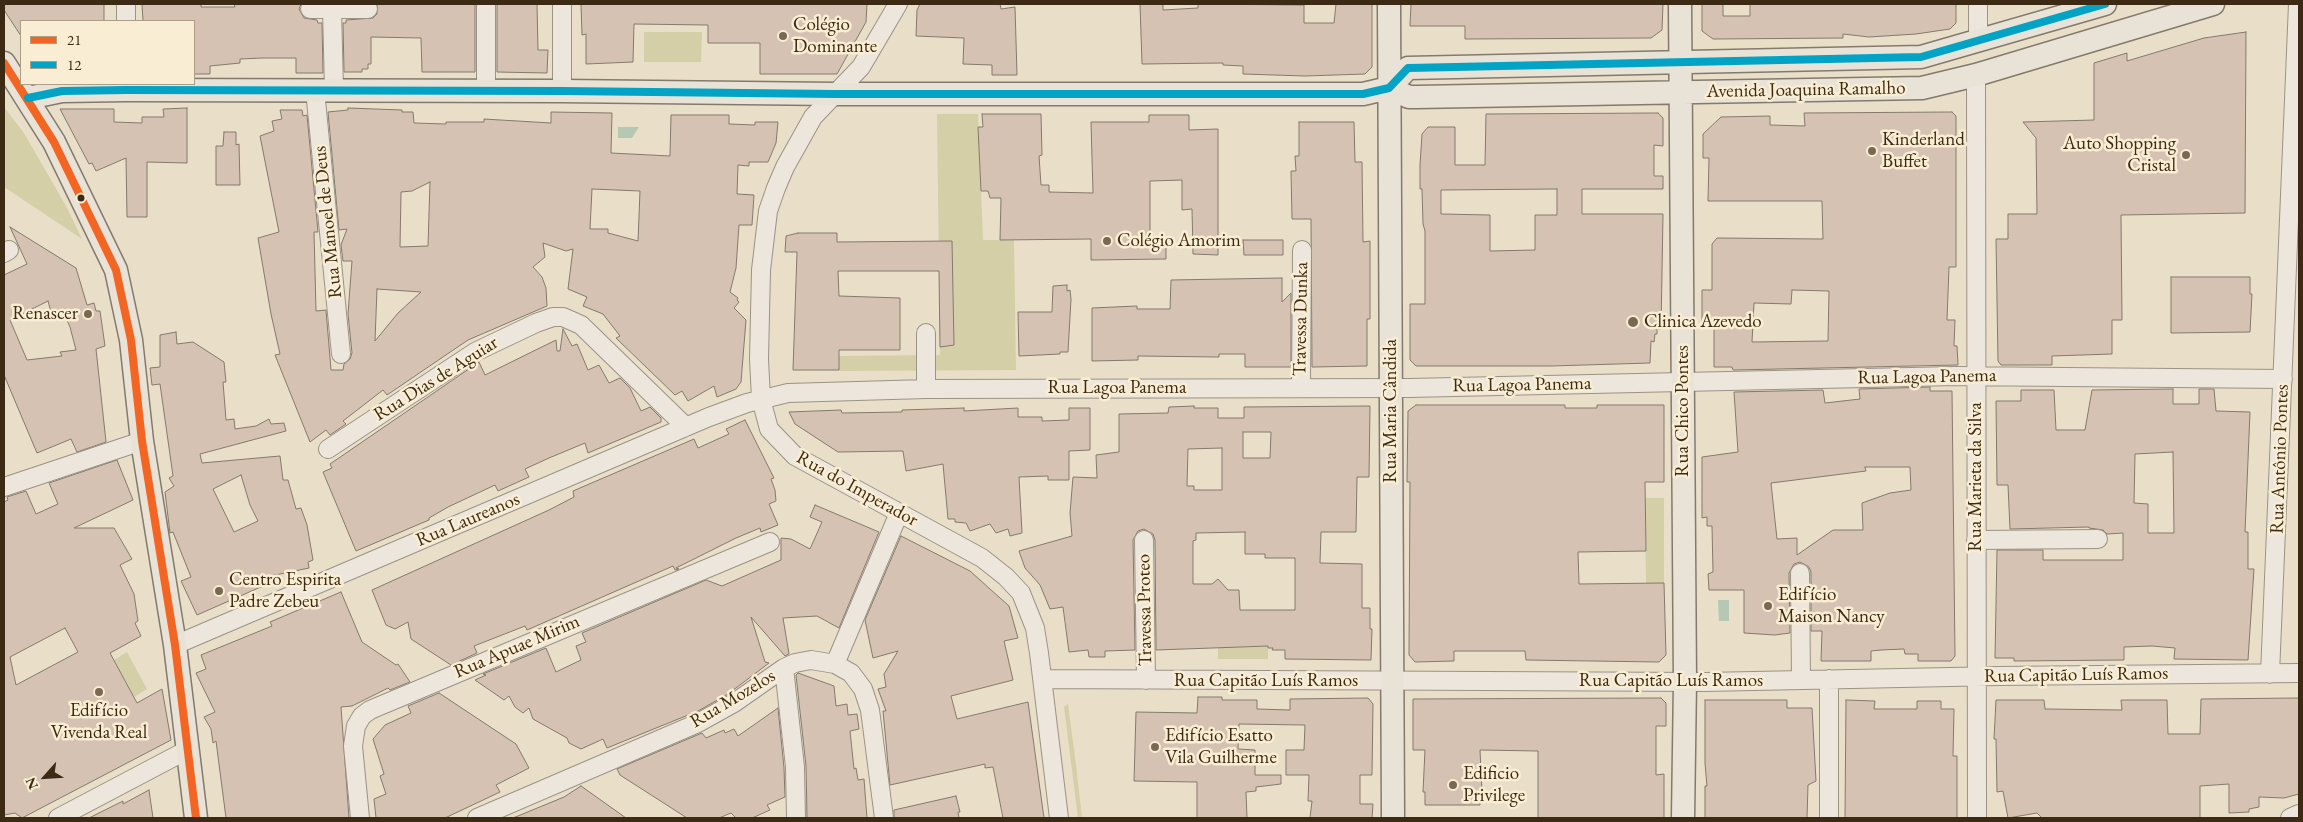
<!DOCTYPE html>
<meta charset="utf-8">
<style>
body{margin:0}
#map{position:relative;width:2303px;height:822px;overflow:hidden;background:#e9dec8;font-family:"EB Garamond",serif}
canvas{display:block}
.frame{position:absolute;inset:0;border:5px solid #3c2a14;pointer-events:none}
.legend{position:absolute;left:20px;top:20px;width:175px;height:65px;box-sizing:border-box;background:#f9edd3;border:1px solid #ad9f87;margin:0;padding:6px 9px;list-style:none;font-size:15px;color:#3c2a14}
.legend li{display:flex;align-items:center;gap:10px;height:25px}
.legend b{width:25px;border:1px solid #ad9f87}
.north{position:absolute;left:20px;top:752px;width:50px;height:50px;-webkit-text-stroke:4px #f9edd3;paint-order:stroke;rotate:244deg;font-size:14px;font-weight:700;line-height:20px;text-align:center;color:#3c2a14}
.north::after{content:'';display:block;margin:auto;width:18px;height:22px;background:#3c2a14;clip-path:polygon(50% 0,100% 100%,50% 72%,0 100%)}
</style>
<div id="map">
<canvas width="2303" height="822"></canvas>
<div class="frame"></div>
<ul class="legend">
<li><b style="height:6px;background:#f26522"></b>21</li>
<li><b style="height:6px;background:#03a3c5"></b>12</li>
</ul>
<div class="north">N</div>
</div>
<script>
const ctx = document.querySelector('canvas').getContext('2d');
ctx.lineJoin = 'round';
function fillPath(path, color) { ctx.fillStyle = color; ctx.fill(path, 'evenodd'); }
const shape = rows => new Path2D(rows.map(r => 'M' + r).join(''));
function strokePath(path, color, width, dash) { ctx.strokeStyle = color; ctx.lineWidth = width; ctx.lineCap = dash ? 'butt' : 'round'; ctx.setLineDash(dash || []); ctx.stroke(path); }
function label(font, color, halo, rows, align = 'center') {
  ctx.font = font + ' "EB Garamond",serif'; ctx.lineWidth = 5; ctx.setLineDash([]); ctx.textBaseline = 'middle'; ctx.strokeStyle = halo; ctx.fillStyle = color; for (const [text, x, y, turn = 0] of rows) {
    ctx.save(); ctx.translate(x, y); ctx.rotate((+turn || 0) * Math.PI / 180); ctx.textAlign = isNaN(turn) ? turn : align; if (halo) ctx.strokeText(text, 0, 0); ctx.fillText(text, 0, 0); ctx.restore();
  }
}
fillPath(shape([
 [644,32,702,32,701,62,644,62],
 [4,107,24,133,66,206,82,239,4,187],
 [937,114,978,114,983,240,1014,240,1016,370,839,371,839,356,940,355],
 [1645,498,1664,498,1664,583,1646,584],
 [1268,646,1268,659,1218,659,1218,647],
 [127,652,147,689,134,697,114,660],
 [1068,704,1076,765,1082,818,1078,818,1064,707]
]), '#d4cfa7');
fillPath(shape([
 [618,127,639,127,632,138,618,138],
 [1718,600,1729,600,1729,621,1719,621]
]), '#b4c8b4');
const building = shape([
 [4,4,104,4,104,21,21,21,21,36,4,10,4,4],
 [142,4,201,4,201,7,235,7,234,4,301,4,299,9,304,18,317,20,318,23,322,23,323,73,296,73,296,58,262,58,240,59,240,63,210,66,210,74,194,74,194,21,143,21,142,4],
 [377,4,475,4,475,72,422,72,421,38,371,37,371,64,368,64,368,69,362,69,362,72,344,72,343,23,346,23,346,20,373,18,377,14,377,4],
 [497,4,537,4,538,50,548,50,547,73,497,72,497,4],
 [581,4,867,4,866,22,837,74,760,74,760,43,708,43,708,25,634,24,633,62,586,64,586,34,582,35,581,4],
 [920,4,1000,4,1001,9,1015,7,1017,75,992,75,992,65,963,64,964,38,916,36,917,10,920,4],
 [1140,4,1163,4,1163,10,1198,8,1198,4,1304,5,1304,23,1334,23,1336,4,1372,4,1372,67,1365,74,1305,76,1243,74,1243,66,1223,65,1223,63,1142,64,1140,4],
 [1411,4,1663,4,1662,30,1651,38,1465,39,1465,26,1410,26,1411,4],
 [1702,4,1723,4,1723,16,1750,16,1750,4,1956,4,1956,23,1950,29,1916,34,1869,37,1843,34,1843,38,1713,39,1702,31,1702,4],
 [2246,32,2245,213,2121,215,2122,320,2112,320,2112,354,2052,356,2052,365,2001,365,1998,361,1996,239,2008,239,2008,214,2037,214,2036,138,2023,122,2094,120,2094,63,2127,53,2127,61,2204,38,2246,32],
 [187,108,187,163,147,162,147,217,127,217,126,158,96,171,92,163,89,164,60,109,114,109,114,122,142,123,142,117,164,117,163,109,187,108],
 [348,108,402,110,402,112,413,112,414,123,446,124,446,122,484,122,484,119,551,123,551,112,612,113,611,153,670,156,671,115,729,115,729,124,755,125,755,122,778,122,776,143,768,162,749,162,749,166,738,165,737,194,754,195,752,225,739,225,736,268,730,292,738,298,737,300,739,302,734,308,746,320,741,382,736,389,717,397,714,386,688,401,682,391,675,395,616,338,620,336,603,314,583,306,587,297,568,289,573,249,566,251,543,243,545,257,533,267,542,277,546,288,547,306,468,340,387,395,383,390,343,421,346,424,330,435,326,430,310,442,275,355,280,354,271,314,258,238,279,232,260,136,274,131,272,121,282,119,280,110,302,110,303,116,307,115,318,232,314,232,316,311,326,310,331,370,343,370,344,364,350,359,352,353,348,314,352,261,343,261,341,245,347,229,339,230,328,112,348,110,348,108],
 [430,182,428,246,400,247,401,192,412,191,430,182],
 [592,189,640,191,638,241,608,233,608,229,590,229,592,189],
 [377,289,421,292,398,313,375,341,377,289],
 [1952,112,1956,116,1956,267,1949,267,1947,320,1955,320,1954,346,1957,346,1958,365,1733,370,1732,367,1714,367,1714,323,1702,323,1702,290,1712,290,1712,244,1717,238,1823,239,1822,201,1708,201,1709,158,1703,158,1703,134,1721,117,1770,116,1770,125,1805,126,1804,113,1952,112],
 [1792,290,1829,291,1828,341,1752,342,1754,303,1791,304,1792,290],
 [1658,113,1663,118,1663,146,1654,145,1654,176,1663,176,1663,189,1582,189,1582,214,1663,214,1661,329,1657,329,1657,334,1655,334,1654,342,1651,341,1650,363,1551,366,1416,366,1410,360,1410,304,1425,304,1425,231,1423,224,1422,189,1420,189,1420,165,1422,134,1428,127,1455,127,1455,165,1485,165,1486,114,1658,113],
 [1557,189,1557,215,1535,215,1535,250,1490,251,1490,215,1441,214,1441,190,1557,189],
 [982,114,1041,114,1042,155,1039,156,1041,185,1049,185,1049,192,1093,193,1091,122,1149,122,1149,115,1189,115,1189,130,1218,129,1218,255,1193,254,1192,209,1182,210,1182,180,1150,181,1150,242,1166,241,1166,259,1091,260,1091,239,1000,240,1001,198,990,198,988,191,981,191,978,127,983,127,982,114],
 [1299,122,1354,122,1355,162,1362,162,1363,242,1370,241,1370,319,1367,319,1367,366,1312,367,1311,219,1292,219,1291,171,1296,171,1295,156,1299,156,1299,122],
 [224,132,236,132,236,145,239,144,240,185,216,185,216,146,223,146,224,132],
 [10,227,76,268,87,305,94,303,96,311,100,311,105,346,96,349,106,442,77,452,71,439,37,453,4,375,4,275,27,264,10,227],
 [48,301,51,312,62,309,70,327,76,350,60,352,62,356,27,360,10,320,48,301],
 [798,233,837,233,837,242,952,241,954,345,940,347,939,271,838,271,839,296,900,298,900,350,839,350,839,370,793,370,797,252,785,252,786,236,798,233],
 [1243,240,1283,240,1283,255,1244,255,1243,240],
 [2171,277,2250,277,2250,294,2252,294,2250,332,2171,333,2171,277],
 [1282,278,1282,302,1291,293,1291,367,1245,367,1245,354,1219,354,1219,357,1138,356,1138,360,1092,361,1092,308,1137,306,1137,309,1170,309,1171,280,1282,278],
 [1067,285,1067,291,1070,290,1071,299,1068,352,1060,352,1060,354,1019,356,1018,312,1052,312,1053,286,1067,285],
 [563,329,572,346,577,344,588,370,599,365,609,383,620,378,630,388,641,411,650,407,661,418,661,422,588,453,585,443,549,458,525,469,529,477,498,491,495,485,448,507,429,518,429,520,356,551,323,472,332,468,330,464,479,362,485,375,556,340,557,351,560,351,563,329],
 [176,332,177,344,193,342,224,362,226,382,223,382,226,420,234,419,235,429,256,426,269,419,271,424,284,423,286,431,200,454,202,463,280,456,283,480,288,480,296,509,301,508,307,525,313,560,308,562,309,568,261,578,263,586,197,615,181,581,191,577,173,532,170,533,165,492,174,486,169,478,173,476,160,384,152,385,150,368,160,367,160,335,176,332],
 [241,475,250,505,258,521,234,532,213,489,241,475],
 [1930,387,1930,391,1952,391,1955,656,1951,661,1918,661,1918,654,1905,654,1904,649,1881,650,1871,651,1871,661,1821,661,1822,631,1811,631,1811,572,1809,567,1800,562,1794,564,1789,573,1790,633,1775,635,1744,633,1744,590,1709,590,1708,574,1713,572,1712,526,1707,526,1707,517,1702,518,1702,457,1738,452,1734,392,1823,390,1825,403,1860,399,1859,389,1930,387],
 [1865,467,1910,467,1911,490,1890,493,1862,503,1863,530,1833,530,1797,555,1797,538,1777,539,1771,483,1866,471,1865,467],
 [2173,389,2173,404,2199,404,2199,389,2214,389,2216,411,2250,412,2245,532,2248,532,2248,569,2254,569,2248,660,2174,659,2175,648,2152,646,2124,647,2124,660,2014,661,2014,658,1995,658,1997,550,2043,550,2043,560,2123,560,2123,533,2107,534,2103,530,2089,528,2089,527,2010,529,2008,485,1997,485,1996,401,2021,401,2021,390,2054,390,2056,430,2085,430,2092,390,2173,389],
 [2173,452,2174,533,2148,533,2148,504,2134,503,2135,454,2173,452],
 [1416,405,1565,405,1565,408,1597,408,1597,405,1664,405,1664,482,1645,482,1646,551,1578,552,1579,584,1664,583,1666,655,1659,662,1526,660,1525,651,1454,651,1454,661,1415,662,1409,655,1410,482,1407,482,1408,411,1416,405],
 [1194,406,1194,408,1218,408,1218,418,1244,418,1244,407,1370,406,1369,477,1357,477,1356,532,1321,532,1320,563,1362,564,1362,608,1370,608,1370,629,1372,629,1371,660,1285,659,1285,650,1272,650,1273,648,1268,648,1268,646,1156,650,1155,540,1153,534,1144,529,1138,531,1133,540,1135,650,1105,651,1105,657,1089,657,1088,650,1069,652,1063,607,1050,609,1040,585,1025,568,1019,551,1072,536,1070,513,1073,477,1097,478,1096,455,1119,452,1119,414,1168,413,1169,407,1194,406],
 [1243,432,1271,432,1270,458,1243,458,1243,432],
 [1222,448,1222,490,1194,490,1194,486,1187,486,1188,449,1222,448],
 [1245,532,1245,554,1265,554,1265,558,1295,558,1295,610,1240,610,1239,590,1228,590,1218,579,1212,584,1193,584,1193,541,1196,540,1196,533,1245,532],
 [964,408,964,411,1018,408,1018,417,1042,417,1042,421,1069,420,1069,408,1090,408,1090,450,1069,451,1069,480,1048,480,1048,476,1019,477,1022,533,1010,536,1008,529,996,533,990,524,970,531,966,523,955,522,955,519,948,519,943,464,906,471,903,451,838,452,795,424,789,412,841,410,842,413,902,412,902,410,964,408],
 [745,420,774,478,771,479,775,490,776,501,769,504,778,525,761,532,760,528,736,538,676,568,679,569,675,570,673,566,527,630,525,626,474,646,477,653,451,665,411,639,408,622,395,629,386,625,372,590,549,510,574,497,573,491,694,439,698,448,729,434,726,429,745,420],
 [117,460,133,500,74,528,114,528,132,559,120,565,134,594,138,621,135,623,141,636,110,653,137,703,162,689,171,740,22,818,15,813,4,815,4,502,8,500,7,497,26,491,36,514,58,504,49,483,117,460],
 [65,628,78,652,16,685,10,657,65,628],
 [815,505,879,532,839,628,817,616,783,618,789,654,785,656,751,617,765,662,769,663,728,694,698,711,607,748,603,739,581,749,569,743,567,738,533,719,529,708,523,713,515,707,509,696,504,700,475,680,486,675,483,674,546,648,556,672,581,660,576,646,586,642,582,633,706,580,722,586,781,560,781,538,791,539,810,549,822,522,810,517,815,505],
 [901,536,970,571,1009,606,1018,638,1004,641,1013,680,951,696,957,719,1028,702,1044,818,1003,818,993,767,985,768,985,764,890,785,883,711,886,711,878,689,886,687,884,674,898,651,873,658,865,620,901,536],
 [341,592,362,642,396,665,398,664,410,682,390,690,388,688,352,706,341,707,349,818,226,818,216,741,213,743,211,729,204,717,215,712,196,673,206,669,201,655,272,626,270,622,341,592],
 [798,673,834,686,836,706,847,704,848,715,857,714,859,729,850,731,854,769,856,768,858,780,864,779,867,818,807,818,806,766,796,675,798,673],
 [439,693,516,744,529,768,496,785,500,792,445,818,376,818,374,799,386,794,380,776,384,774,373,739,385,725,411,713,408,706,439,693],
 [1198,697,1222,697,1222,700,1257,700,1257,709,1290,710,1290,699,1368,698,1373,704,1372,775,1360,775,1360,804,1373,804,1372,818,1310,818,1312,801,1308,801,1309,775,1286,775,1286,750,1304,750,1305,725,1239,724,1238,749,1255,750,1255,775,1281,775,1281,784,1256,787,1256,791,1246,792,1247,818,1197,818,1197,782,1134,781,1136,712,1197,713,1198,697],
 [1661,698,1666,703,1666,726,1656,726,1656,775,1664,774,1664,818,1538,818,1538,751,1480,750,1482,792,1480,792,1480,805,1425,805,1425,792,1423,792,1425,750,1413,750,1413,699,1661,698],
 [2299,698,2299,794,2284,798,2259,797,2259,807,2249,809,2249,812,2229,813,2229,784,2200,786,2200,818,2042,818,2037,813,2008,818,2003,791,1997,792,1996,739,1994,739,1996,700,2044,700,2045,709,2122,710,2121,700,2167,700,2168,734,2200,734,2201,699,2299,698],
 [1705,700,1787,700,1787,708,1812,708,1816,781,1808,785,1807,818,1705,818,1705,786,1707,786,1705,763,1705,700],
 [1846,700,1875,701,1874,709,1917,709,1917,701,1941,701,1941,709,1954,709,1953,756,1957,756,1957,818,1845,818,1846,700],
 [778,708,784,768,785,797,767,805,770,810,752,818,736,818,731,813,719,818,687,818,620,775,617,769,702,733,706,738,724,730,725,733,734,729,738,736,778,708],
 [581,786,626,818,513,818,564,797,581,786],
 [149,790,153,818,89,818,123,801,123,804,149,790],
 [956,796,960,812,958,812,959,818,894,818,894,810,956,796]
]);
fillPath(building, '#d6c2b3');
strokePath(building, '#837a6c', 1);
const minor = shape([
 [126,4,126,21],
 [562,4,562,91],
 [898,4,861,67,813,117,785,167,776,188,768,211,761,270,759,359,761,399,769,429,795,456,982,558,1006,577,1021,593,1035,628,1039,653,1059,818],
 [1978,4,1978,42],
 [310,9,368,9],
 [332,9,334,90],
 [1976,75,1977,818],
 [315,90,341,354],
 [486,91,486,4],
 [4,253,9,250],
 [926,333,926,389],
 [1301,388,1302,250],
 [328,449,475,352,536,323,553,317,563,317,581,325,686,427],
 [4,487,142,441],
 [1144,540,1146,680],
 [1976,540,2098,539],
 [1800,573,1801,680],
 [175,645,709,417,747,403,788,393,926,389,1409,388,1956,376,2283,379],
 [835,664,899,513],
 [784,668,795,767,796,818],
 [2270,674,2298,4],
 [1042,679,1705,682,1999,676,2299,673],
 [1829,679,1829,818],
 [58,818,189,749],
 [360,818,353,746,356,726,362,716,370,710,770,542],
 [477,818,698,723,734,703,784,668,795,663,811,660,835,664,851,673,863,689,870,710,884,818],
 [2290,818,2299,814]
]);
const major = shape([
 [1389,4,1393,818],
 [1680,4,1685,682,1683,818],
 [4,63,54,142,116,270,131,340,142,441,175,645,196,818],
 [1389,88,1409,97,1416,97,1922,88,1976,75,2213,4],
 [28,98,62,91,126,90,562,91,835,94,1363,94,1389,88,1408,68,1921,57,2105,4]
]);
strokePath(minor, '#9b9384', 20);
strokePath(major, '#837a6c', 25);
strokePath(minor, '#ece6dc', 18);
strokePath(major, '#e9e2d6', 22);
strokePath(shape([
 [4,63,54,142,116,270,131,340,142,441,175,645,196,818]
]), '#f26522', 8);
strokePath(shape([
 [28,98,62,91,126,90,562,91,835,94,1363,94,1389,88,1408,68,1921,57,2105,4]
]), '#03a3c5', 8);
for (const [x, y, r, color] of [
 [783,36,5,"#796953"],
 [1872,151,5,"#796953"],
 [2186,155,5,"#796953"],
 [81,198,4.5,"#3c2a14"],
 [1107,241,5,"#796953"],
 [88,314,5,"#796953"],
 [1633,322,6,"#796953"],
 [219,591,5,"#796953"],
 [1768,606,5,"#796953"],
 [99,692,5,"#796953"],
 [1155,747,5,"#796953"],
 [1453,785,5,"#796953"]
]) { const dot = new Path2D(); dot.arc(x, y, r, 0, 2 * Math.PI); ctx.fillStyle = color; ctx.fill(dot); strokePath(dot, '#f9edd3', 2); }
label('19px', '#3c2a14', '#f9edd3', [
 ["Colégio",793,25],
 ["Dominante",793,47],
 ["Kinderland",1882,140],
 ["Buffet",1882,162],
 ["Auto Shopping",2176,144,"right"],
 ["Cristal",2176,166,"right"],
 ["Colégio Amorim",1117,241],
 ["Renascer",78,314,"right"],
 ["Clinica Azevedo",1644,322],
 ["Centro Espirita",229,580],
 ["Padre Zebeu",229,602],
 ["Edifício",1778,595],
 ["Maison Nancy",1778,617],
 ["Edifício",99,711,"center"],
 ["Vivenda Real",99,733,"center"],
 ["Edifício Esatto",1165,736],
 ["Vila Guilherme",1165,758],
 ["Edificio",1463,774],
 ["Privilege",1463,796]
], 'left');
label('19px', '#3c2a14', '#f9edd3', [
 ["Avenida Joaquina Ramalho",1806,90,-1],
 ["Rua Manoel de Deus",328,222,-96],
 ["Travessa Dunka",1301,319,-89],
 ["Rua Lagoa Panema",1927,377,-1],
 ["Rua Dias de Aguiar",436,379,-32],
 ["Rua Lagoa Panema",1522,385,-1],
 ["Rua Lagoa Panema",1117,388],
 ["Rua Maria Cândida",1391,411,-90],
 ["Rua Chico Pontes",1683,411,-90],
 ["Rua Antônio Pontes",2280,459,-88],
 ["Rua Marieta da Silva",1976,477,-90],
 ["Rua do Imperador",857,489,29],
 ["Rua Laureanos",468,520,-23],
 ["Travessa Proteo",1145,610,-91],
 ["Rua Apuae Mirim",517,647,-23],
 ["Rua Capitão Luís Ramos",2076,675,-1],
 ["Rua Capitão Luís Ramos",1266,681],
 ["Rua Capitão Luís Ramos",1671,681],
 ["Rua Mozelos",733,699,-31]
]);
</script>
